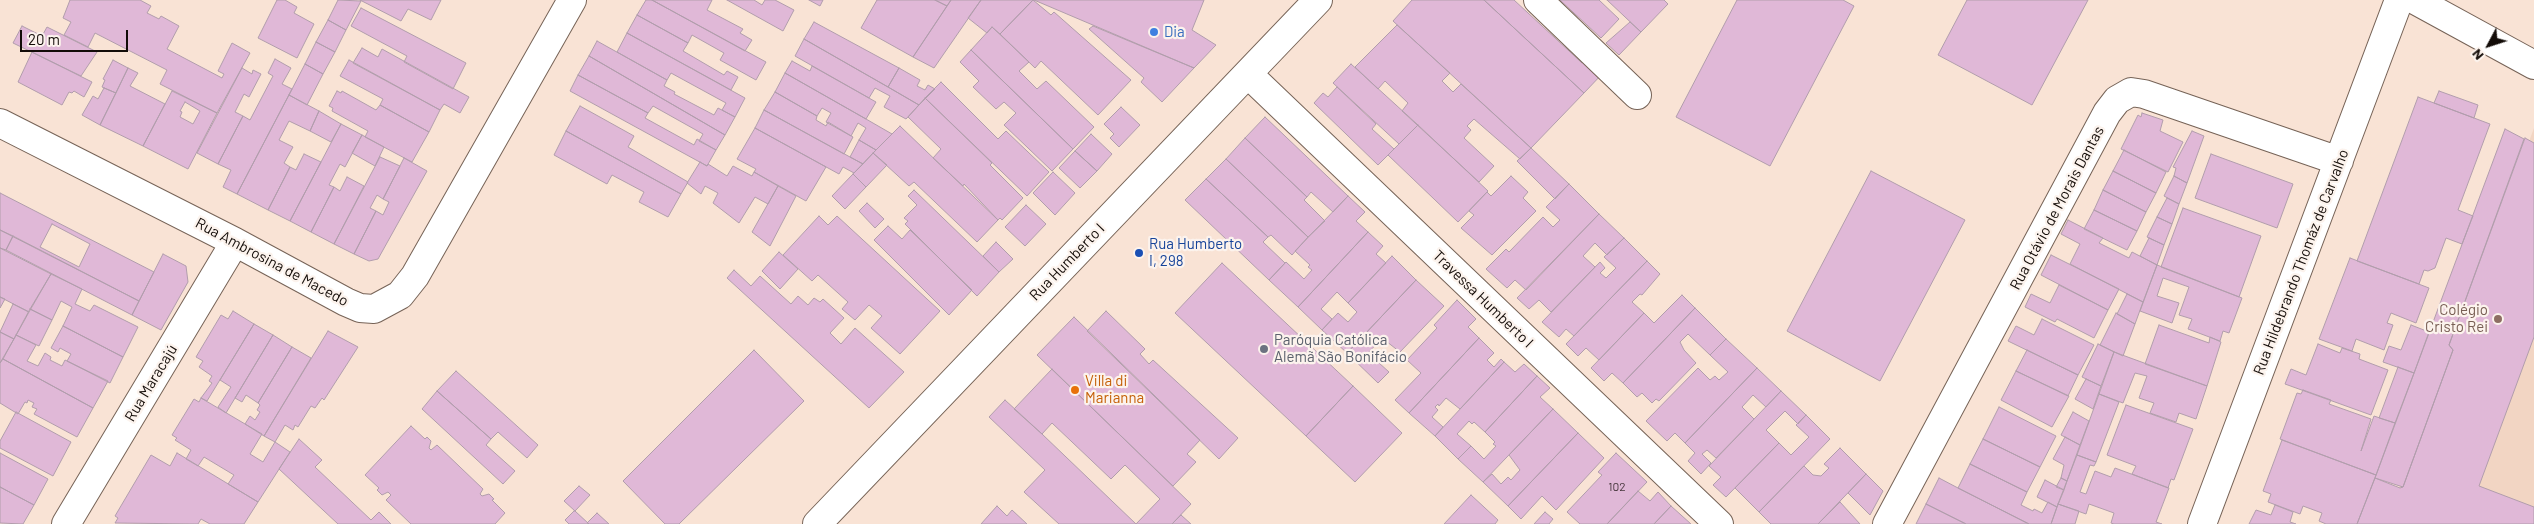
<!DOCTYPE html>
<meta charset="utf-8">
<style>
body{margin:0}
#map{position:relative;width:2534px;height:524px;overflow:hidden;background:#f9e3d5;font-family:Barlow,sans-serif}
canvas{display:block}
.north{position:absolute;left:2464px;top:20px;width:50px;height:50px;-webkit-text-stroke:4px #fcf3ed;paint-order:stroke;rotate:230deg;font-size:14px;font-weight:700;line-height:20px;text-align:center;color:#130c08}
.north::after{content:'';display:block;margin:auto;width:18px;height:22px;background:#130c08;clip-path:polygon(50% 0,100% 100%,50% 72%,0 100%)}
.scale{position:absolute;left:20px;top:30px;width:108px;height:22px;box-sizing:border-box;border:2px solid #130c08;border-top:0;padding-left:6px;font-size:15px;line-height:18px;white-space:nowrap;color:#130c08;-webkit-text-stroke:4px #fcf3ed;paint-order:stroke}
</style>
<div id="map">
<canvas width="2534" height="524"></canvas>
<div class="north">N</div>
<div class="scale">20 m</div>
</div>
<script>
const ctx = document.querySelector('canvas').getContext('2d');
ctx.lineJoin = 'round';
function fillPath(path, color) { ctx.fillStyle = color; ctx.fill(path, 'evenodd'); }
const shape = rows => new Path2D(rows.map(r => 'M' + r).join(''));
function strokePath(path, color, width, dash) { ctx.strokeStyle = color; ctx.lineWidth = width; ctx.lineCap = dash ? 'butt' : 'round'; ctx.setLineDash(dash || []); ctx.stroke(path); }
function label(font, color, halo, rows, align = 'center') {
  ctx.font = font + ' Barlow,sans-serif'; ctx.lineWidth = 4.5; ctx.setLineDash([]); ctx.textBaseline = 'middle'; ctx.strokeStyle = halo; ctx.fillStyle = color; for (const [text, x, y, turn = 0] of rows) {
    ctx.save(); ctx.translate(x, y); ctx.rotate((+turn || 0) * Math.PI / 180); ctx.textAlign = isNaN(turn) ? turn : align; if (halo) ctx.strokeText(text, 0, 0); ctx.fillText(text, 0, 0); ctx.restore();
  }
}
fillPath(shape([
 [2534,128,2534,524,2391,509]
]), '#f2d5c3');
const building = shape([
 [70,0,140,0,151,6,147,13,159,19,161,16,179,26,167,49,222,78,224,74,218,71,232,43,250,53,217,113,160,84,167,70,95,33,88,47,64,35,71,22,63,18,70,0],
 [277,0,285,0,297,7,294,13,314,24,297,58,258,38,277,0],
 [338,0,361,1,346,30,328,20,338,0],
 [360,0,441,0,431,20,408,9,401,21,360,0],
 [646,0,652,0,766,62,756,80,720,60,724,53,692,35,688,43,637,15,646,0],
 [652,0,712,0,707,10,743,29,740,33,752,40,745,51,652,0],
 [727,0,754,0,762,5,765,0,775,0,794,10,783,31,727,0],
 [809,0,823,0,820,6,809,0],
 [877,0,935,0,947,6,913,57,861,28,877,0],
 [935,0,951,0,947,6,935,0],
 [951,0,981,0,934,68,913,57,951,0],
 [981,0,1033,0,1000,34,992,27,987,33,968,18,981,0],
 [1033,0,1051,15,1054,12,1131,80,1098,115,1041,61,1035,68,1000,34,1033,0],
 [1034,0,1204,0,1192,30,1216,45,1194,68,1034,0],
 [1412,0,1484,0,1584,93,1531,148,1393,21,1412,0],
 [1484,0,1514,0,1582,63,1587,58,1603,73,1584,93,1484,0],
 [1560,0,1599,0,1619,19,1601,38,1560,0],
 [1607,0,1664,0,1668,4,1641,32,1607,0],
 [1737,0,1843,0,1854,6,1770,166,1676,117,1737,0],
 [1967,0,2088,0,2032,105,1938,55,1967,0],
 [361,8,466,63,453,89,404,62,407,56,351,26,361,8],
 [637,15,688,43,683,51,724,75,727,71,738,77,731,90,627,33,637,15],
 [328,20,346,30,335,52,316,42,328,20],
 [814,22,899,68,888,87,804,39,814,22],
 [1630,22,1641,32,1619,55,1606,43,1630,22],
 [1397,25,1450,73,1442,81,1453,92,1461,84,1531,148,1520,159,1474,119,1467,126,1471,130,1464,138,1494,166,1479,182,1402,111,1408,103,1385,81,1378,89,1355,67,1397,25],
 [22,26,42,36,47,27,97,52,81,76,13,43,22,26],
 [1093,26,1194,68,1162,102,1141,82,1144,78,1089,29,1093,26],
 [992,27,1029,62,1019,71,1037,89,1046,81,1094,127,1073,149,971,50,992,27],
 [627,33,745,98,735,117,722,110,726,103,671,73,667,80,617,52,627,33],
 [804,39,888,87,919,105,906,119,884,107,890,96,875,88,869,98,795,56,804,39],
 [597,41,667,80,664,86,675,92,674,94,714,115,718,108,735,117,725,135,589,56,597,41],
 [316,42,335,52,323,74,305,64,316,42],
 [362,48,378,57,382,49,469,97,460,113,444,104,440,110,353,63,362,48],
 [971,50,1073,149,1052,171,1004,125,1016,113,1004,102,996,109,973,87,979,81,960,62,971,50],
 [32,52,92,82,84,97,74,91,72,93,69,92,62,105,18,82,32,52],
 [589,56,725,135,716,150,699,141,703,134,653,106,648,113,578,75,589,56],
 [275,59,291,68,282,84,292,89,237,194,223,187,231,170,218,164,243,116,250,120,273,76,268,73,275,59],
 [113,60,128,68,116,93,102,87,105,80,103,79,113,60],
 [349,60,440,110,429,132,380,105,383,99,340,76,349,60],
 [792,61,810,71,812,66,876,102,866,119,785,73,792,61],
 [305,64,323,74,307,105,289,95,305,64],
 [1351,64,1418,125,1399,144,1333,83,1351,64],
 [128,68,138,73,130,86,165,104,143,146,100,125,128,68],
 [242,68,252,74,253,70,261,74,249,97,244,94,235,112,243,116,218,164,197,153,242,68],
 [899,68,920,80,917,86,925,90,928,85,935,89,919,105,888,87,899,68],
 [785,73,866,119,892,134,876,150,859,140,866,128,858,123,851,136,826,122,831,113,822,108,817,116,775,92,785,73],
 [578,75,648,113,645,118,694,145,697,139,716,150,707,166,570,91,578,75],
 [941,82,998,139,1006,131,1049,172,1027,196,925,98,941,82],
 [1337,87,1376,124,1372,129,1394,149,1378,165,1314,103,1323,93,1328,97,1337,87],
 [104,88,116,93,100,125,82,115,93,96,98,99,104,88],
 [172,91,217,113,188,169,143,146,172,91],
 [185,102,200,111,193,124,180,117,182,112,180,111,185,102],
 [337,91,341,93,342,91,376,110,380,105,429,132,412,162,365,137,368,131,332,111,333,108,329,106,337,91],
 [2439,91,2478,105,2474,118,2434,103,2439,91],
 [775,92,817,116,816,120,826,126,828,122,853,137,844,154,764,110,775,92],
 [289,95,319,111,310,131,289,121,279,140,293,147,284,163,290,167,268,210,237,194,289,95],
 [2418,97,2490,124,2458,210,2473,216,2462,244,2446,238,2435,268,2428,271,2424,270,2419,284,2357,261,2418,97],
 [925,98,992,163,990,165,1023,198,1002,220,1000,218,998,220,964,184,963,186,933,158,941,149,908,117,925,98],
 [580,106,634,136,628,147,688,182,681,194,566,131,580,106],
 [1121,107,1140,125,1119,147,1110,138,1114,134,1104,124,1121,107],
 [764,110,850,157,863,164,854,173,843,167,839,174,755,128,764,110],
 [319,111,341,124,331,142,310,131,319,111],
 [2142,113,2163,120,2160,131,2183,142,2168,172,2121,149,2138,115,2141,117,2142,113],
 [1265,117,1348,196,1333,212,1311,192,1307,197,1245,138,1265,117],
 [341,124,362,135,345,167,340,164,329,185,334,187,311,232,290,221,341,124],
 [1418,125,1488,191,1458,222,1388,155,1418,125],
 [900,126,998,220,977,242,914,182,909,186,873,153,900,126],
 [755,128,826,167,806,201,754,172,756,169,737,159,755,128],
 [2505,129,2524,139,2449,345,2453,350,2403,487,2400,488,2375,478,2505,129],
 [566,131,681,194,668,217,639,202,644,192,612,175,607,184,554,155,566,131],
 [2192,131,2204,136,2187,183,2174,176,2176,168,2173,167,2192,131],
 [1091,134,1112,154,1097,171,1075,151,1091,134],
 [362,135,384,147,375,166,352,153,362,135],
 [1245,138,1307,197,1304,200,1325,221,1308,237,1226,159,1245,138],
 [2525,138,2534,143,2534,337,2479,486,2534,507,2534,524,2357,524,2375,478,2403,487,2453,350,2449,345,2525,138],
 [859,140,876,150,863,164,850,157,859,140],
 [1531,148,1569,184,1555,199,1517,161,1531,148],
 [2124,150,2166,172,2156,193,2113,171,2124,150],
 [1075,151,1097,171,1080,188,1059,168,1075,151],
 [873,153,887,165,866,187,853,174,873,153],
 [304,154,321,162,290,221,268,210,290,167,296,170,304,154],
 [2211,154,2293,184,2277,228,2195,198,2211,154],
 [380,157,400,166,383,199,377,195,370,208,376,211,354,254,334,244,380,157],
 [404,158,427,171,378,259,369,261,354,254,376,211,383,215,389,202,383,199,404,158],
 [1226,159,1308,237,1292,255,1271,235,1268,237,1206,179,1226,159],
 [700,162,707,166,708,164,727,176,733,166,752,176,754,172,778,186,768,204,755,197,739,223,713,203,718,193,705,186,701,194,687,183,700,162],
 [1871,171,1965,220,1880,381,1787,331,1871,171],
 [2113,171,2156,193,2146,212,2103,190,2113,171],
 [1053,172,1075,193,1055,215,1033,193,1053,172],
 [853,174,866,187,845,209,832,196,853,174],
 [1511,176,1528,192,1523,198,1536,211,1492,255,1461,228,1474,215,1469,211,1487,192,1491,196,1511,176],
 [2174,176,2187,183,2179,204,2164,196,2174,176],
 [347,177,364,186,334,244,311,232,334,187,340,191,347,177],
 [1206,179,1268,237,1263,242,1285,263,1269,280,1185,200,1206,179],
 [1569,184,1599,214,1526,290,1515,280,1507,288,1486,269,1506,249,1509,252,1543,217,1553,227,1560,220,1546,207,1569,184],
 [778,186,796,196,770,246,752,232,778,186],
 [914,190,999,272,977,296,905,224,908,221,904,218,917,205,908,196,914,190],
 [2103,190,2146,212,2137,231,2094,210,2103,190],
 [0,193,154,272,139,301,0,230,0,193],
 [52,224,90,244,79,267,40,247,52,224],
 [1348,196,1365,212,1356,221,1368,232,1298,307,1269,280,1286,262,1304,279,1312,270,1308,267,1310,265,1295,251,1348,196],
 [2167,198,2179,204,2172,224,2157,217,2167,198],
 [867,203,884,219,875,228,859,211,867,203],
 [1026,205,1046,224,1025,246,1005,227,1026,205],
 [2183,208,2261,236,2239,297,2161,267,2183,208],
 [2094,210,2137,231,2127,250,2084,229,2094,210],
 [1599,214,1624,238,1607,255,1595,243,1583,256,1595,267,1551,312,1539,300,1529,309,1517,298,1599,214],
 [819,216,828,225,837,216,940,311,900,354,871,328,882,316,869,305,855,320,842,309,848,302,818,275,812,281,783,255,819,216],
 [2157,217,2172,224,2164,245,2147,237,2157,217],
 [2068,220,2103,238,2099,243,2129,258,2132,252,2157,265,2143,302,2070,264,2080,244,2061,234,2068,220],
 [888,226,902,239,910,230,972,290,949,315,874,240,888,226],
 [0,230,13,236,6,250,0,248,0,230],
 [1368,232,1383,246,1376,254,1386,263,1348,303,1337,292,1321,309,1332,319,1322,330,1298,307,1368,232],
 [13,236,139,301,132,315,6,250,13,236],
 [1624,238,1647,261,1574,336,1566,329,1559,337,1542,322,1600,262,1605,268,1600,273,1606,278,1616,268,1604,257,1624,238],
 [2149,238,2164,245,2157,265,2140,256,2149,238],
 [996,242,1013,259,999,272,983,256,996,242],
 [0,248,51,274,29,312,0,297,0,248],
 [779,252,798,269,780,289,762,271,779,252],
 [163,254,186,266,188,282,161,330,132,315,163,254],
 [2051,255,2119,289,2108,310,2041,275,2051,255],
 [1392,256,1416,280,1347,353,1322,330,1338,313,1348,322,1357,312,1348,303,1392,256],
 [2350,258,2429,288,2416,323,2391,313,2387,323,2393,325,2384,350,2356,339,2352,351,2319,339,2350,258],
 [1647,261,1660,274,1642,295,1640,294,1632,302,1644,313,1599,360,1586,348,1578,356,1566,344,1647,261],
 [1222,263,1353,386,1306,436,1175,313,1222,263],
 [2157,265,2242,298,2229,333,2223,331,2220,341,2188,329,2192,319,2179,315,2189,287,2163,278,2157,296,2179,303,2172,323,2140,311,2157,265],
 [734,270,751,286,760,276,791,304,798,296,808,305,814,298,820,302,823,299,844,318,830,333,841,344,855,328,904,372,869,408,727,278,734,270],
 [51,274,82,289,75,304,90,311,94,305,138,327,123,357,63,326,72,307,61,301,52,320,30,309,51,274],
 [1416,280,1444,306,1400,352,1382,338,1368,353,1389,372,1378,383,1347,353,1416,280],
 [2059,285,2108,310,2094,338,2057,319,2055,322,2025,307,2031,294,2050,303,2059,285],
 [2127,294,2143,302,2135,324,2117,314,2127,294],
 [1682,295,1695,308,1623,383,1612,373,1604,381,1591,368,1644,313,1654,323,1682,295],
 [0,297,5,299,0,308,0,297],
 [1457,300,1476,319,1468,327,1479,338,1409,413,1395,400,1421,373,1407,360,1437,328,1434,325,1457,300],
 [13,304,29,312,14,339,0,332,13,304],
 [1695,308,1726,339,1710,355,1688,334,1680,342,1684,350,1696,363,1659,401,1656,399,1652,403,1642,393,1637,397,1623,383,1695,308],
 [30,309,52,320,39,346,16,335,30,309],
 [233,311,254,324,207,401,201,398,212,383,209,381,212,376,199,367,203,361,196,357,221,315,228,319,233,311],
 [1106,311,1145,349,1140,354,1149,364,1153,360,1238,438,1219,459,1087,331,1106,311],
 [2116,313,2135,324,2123,356,2100,345,2116,313],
 [1074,317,1200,440,1187,454,1196,462,1173,486,1037,355,1074,317],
 [2042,319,2094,345,2078,375,2008,341,2016,326,2034,335,2042,319],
 [254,324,273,335,226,413,218,407,231,387,220,380,254,324],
 [2159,325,2209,343,2210,337,2221,342,2207,386,2145,364,2159,325],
 [2411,325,2429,332,2414,373,2383,362,2389,346,2401,350,2411,325],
 [63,326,123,357,110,383,67,361,71,354,60,348,58,352,51,348,63,326],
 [328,331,358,347,324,400,322,398,315,408,311,406,298,427,295,425,293,430,285,425,275,442,264,436,328,331],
 [0,332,14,339,0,363,0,332],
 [16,335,36,345,27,361,38,366,45,353,51,357,50,360,62,366,65,360,108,381,93,408,3,359,16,335],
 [273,335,292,347,258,403,246,395,242,402,235,398,273,335],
 [1479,338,1494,353,1487,360,1494,367,1501,359,1504,362,1460,409,1446,398,1439,406,1438,404,1435,407,1438,410,1432,417,1443,427,1435,436,1409,413,1479,338],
 [1726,339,1757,368,1685,443,1675,433,1667,441,1646,421,1698,368,1710,380,1715,376,1719,380,1728,372,1710,355,1726,339],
 [2098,344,2114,352,2101,386,2082,377,2098,344],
 [2318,344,2340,353,2342,348,2360,354,2359,359,2388,370,2371,415,2285,384,2291,369,2306,375,2318,344],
 [292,347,311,358,264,436,245,424,250,416,255,420,260,412,257,410,260,405,258,403,292,347],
 [754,350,804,401,679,524,665,524,623,481,754,350],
 [2027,350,2078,375,2068,396,2016,371,2027,350],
 [2114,352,2207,386,2196,419,2179,413,2176,422,2150,413,2154,403,2139,398,2147,376,2135,373,2123,403,2099,394,2114,352],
 [3,359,93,408,77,437,34,414,37,409,32,407,34,403,28,400,27,403,25,402,18,414,0,403,0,363,3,359],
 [1504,362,1515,372,1524,364,1537,376,1485,432,1474,422,1472,424,1469,421,1457,434,1471,446,1458,459,1435,436,1504,362],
 [2398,367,2414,373,2395,423,2379,418,2398,367],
 [1757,368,1781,391,1766,407,1753,395,1742,407,1754,419,1716,458,1707,450,1702,454,1711,463,1701,474,1688,461,1695,453,1685,443,1757,368],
 [1052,369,1191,504,1172,524,1136,524,1160,499,1125,465,1111,479,1052,423,1042,434,1014,409,1052,369],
 [456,371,538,445,527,458,498,432,491,439,437,391,456,371],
 [2016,371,2069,396,2052,427,2001,400,2016,371],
 [1537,376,1550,388,1540,397,1553,409,1483,482,1458,459,1471,446,1484,459,1496,446,1493,444,1495,442,1485,432,1537,376],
 [2086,379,2101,386,2093,409,2075,399,2086,379],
 [1353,386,1402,433,1355,482,1306,436,1353,386],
 [2303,390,2331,400,2329,404,2371,419,2361,451,2374,416,2395,423,2376,475,2280,439,2297,393,2301,394,2303,390],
 [437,391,491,439,486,445,515,471,503,484,422,409,437,391],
 [1781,391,1806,415,1798,424,1785,411,1766,430,1779,443,1726,497,1713,485,1721,477,1709,466,1781,391],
 [2099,394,2119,402,2096,462,2077,455,2099,394],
 [201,398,262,434,250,454,263,462,275,442,290,452,258,502,228,484,234,475,204,457,198,466,186,459,191,450,175,440,177,438,172,435,194,399,199,402,201,398],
 [1005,400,1042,434,1136,524,1059,524,1024,492,1045,470,989,417,1005,400],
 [2126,405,2193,429,2174,480,2171,479,2168,488,2132,474,2136,466,2107,455,2126,405],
 [1999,407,2056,436,2040,467,1983,439,1999,407],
 [1553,409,1578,433,1508,506,1483,482,1492,474,1501,484,1508,477,1511,480,1520,470,1509,455,1553,409],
 [16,412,71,442,53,476,0,448,0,441,16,412],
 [2073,412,2089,421,2080,445,2061,435,2073,412],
 [1806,415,1830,439,1759,512,1735,488,1779,443,1791,455,1809,437,1796,425,1806,415],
 [411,426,425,439,427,437,431,441,429,448,431,450,437,445,483,489,480,494,482,496,489,494,494,499,492,500,505,513,495,524,411,524,386,500,391,495,388,492,382,495,377,490,379,488,365,475,411,426],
 [1578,433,1604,458,1556,510,1542,496,1521,519,1508,506,1578,433],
 [2065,437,2080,445,2067,481,2061,478,2064,465,2053,459,2065,437],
 [299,439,322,460,315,467,371,520,379,512,391,524,338,524,279,469,299,439],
 [1983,439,2040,467,2027,492,1970,464,1983,439],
 [2282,440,2376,475,2357,524,2326,524,2319,521,2322,513,2303,506,2300,514,2268,502,2271,494,2263,491,2282,440],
 [1840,448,1866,474,1818,524,1771,524,1759,512,1804,466,1813,475,1821,476,1829,468,1824,464,1840,448],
 [0,453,48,479,34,505,0,487,0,453],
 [177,453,258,502,244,524,210,524,201,519,198,524,115,523,118,518,115,516,151,455,170,466,177,453],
 [1616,453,1647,482,1607,524,1580,524,1567,512,1602,475,1598,472,1616,453],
 [2077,455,2096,462,2094,466,2090,465,2080,492,2086,494,2095,471,2111,477,2115,468,2169,488,2156,522,2162,524,2114,524,2111,523,2114,513,2089,504,2086,514,2058,504,2077,455],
 [1970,464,2027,492,2021,505,2033,511,2034,509,2042,513,2048,502,2057,507,2051,524,2029,524,1958,488,1970,464],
 [1866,474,1883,491,1870,515,1848,493,1866,474],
 [1939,478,1958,488,2029,524,1966,524,1926,504,1939,478],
 [2061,478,2067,481,2064,490,2056,487,2061,478],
 [2045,480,2064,490,2057,507,2037,497,2045,480],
 [579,486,590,495,575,511,564,501,579,486],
 [0,487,34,505,23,524,0,523,0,487],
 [1638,491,1650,501,1658,492,1671,506,1654,524,1607,524,1638,491],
 [1471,495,1498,520,1495,524,1444,524,1471,495],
 [1840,502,1860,524,1818,524,1840,502],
 [1926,504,1966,524,1916,524,1926,504],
 [2058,504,2079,511,2075,524,2051,524,2058,504],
 [2275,505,2293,512,2290,522,2296,524,2249,524,2256,510,2271,515,2275,505],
 [997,506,1007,516,1012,510,1027,524,981,524,997,506],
 [1671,506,1691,524,1654,524,1671,506],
 [574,511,575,511,589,524,569,524,565,520,574,511],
 [1545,512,1553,519,1549,524,1534,524,1545,512],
 [597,513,609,524,589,524,587,523,597,513],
 [1181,515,1191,524,1172,524,1181,515]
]);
fillPath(building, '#e0b8d7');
strokePath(building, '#b19dac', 1);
const street = shape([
 [1538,0,1637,95],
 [1248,74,1719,524],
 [0,123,235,242,346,302,360,308,374,309,400,295,415,276,572,0],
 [66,524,235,242],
 [817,524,1318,0],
 [1887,524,2107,113,2117,100,2131,92,2144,94,2339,161],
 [2202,524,2399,0]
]);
const secondary = shape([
 [2415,0,2534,65]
]);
strokePath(street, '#766357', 30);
strokePath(secondary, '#766357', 30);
strokePath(street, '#fff', 28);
strokePath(secondary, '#fff', 28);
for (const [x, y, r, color] of [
 [1154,32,5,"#3f7fe0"],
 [1139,253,5,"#1a4fb4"],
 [2498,319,5,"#8d6e63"],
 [1264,349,5,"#6b7280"],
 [1075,390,5,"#e8710a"]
]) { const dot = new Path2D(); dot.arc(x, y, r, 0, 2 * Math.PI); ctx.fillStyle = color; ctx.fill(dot); strokePath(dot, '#fcf3ed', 2); }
label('12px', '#46373c', null, [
 ["102",1617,487]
]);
label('15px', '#366cbe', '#fcf3ed', [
 ["Dia",1164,32]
], 'left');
label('15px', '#130c08', '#fcf3ed', [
 ["Rua Otávio de Morais Dantas",2057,208,-62],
 ["Rua Ambrosina de Macedo",272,262,28],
 ["Rua Humberto I",1067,262,-46],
 ["Rua Hildebrando Thomáz de Carvalho",2301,262,-69],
 ["Travessa Humberto I",1483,299,44],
 ["Rua Maracajú",151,383,-59]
]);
label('15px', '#164399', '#fcf3ed', [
 ["Rua Humberto",1149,244],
 ["I, 298",1149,261]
], 'left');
label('15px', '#785e54', '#fcf3ed', [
 ["Colégio",2488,310],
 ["Cristo Rei",2488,327]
], 'right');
label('15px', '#5b616d', '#fcf3ed', [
 ["Paróquia Católica",1274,340],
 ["Alemã São Bonifácio",1274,357]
], 'left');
label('15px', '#c56008', '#fcf3ed', [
 ["Villa di",1085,381],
 ["Marianna",1085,398]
], 'left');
</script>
